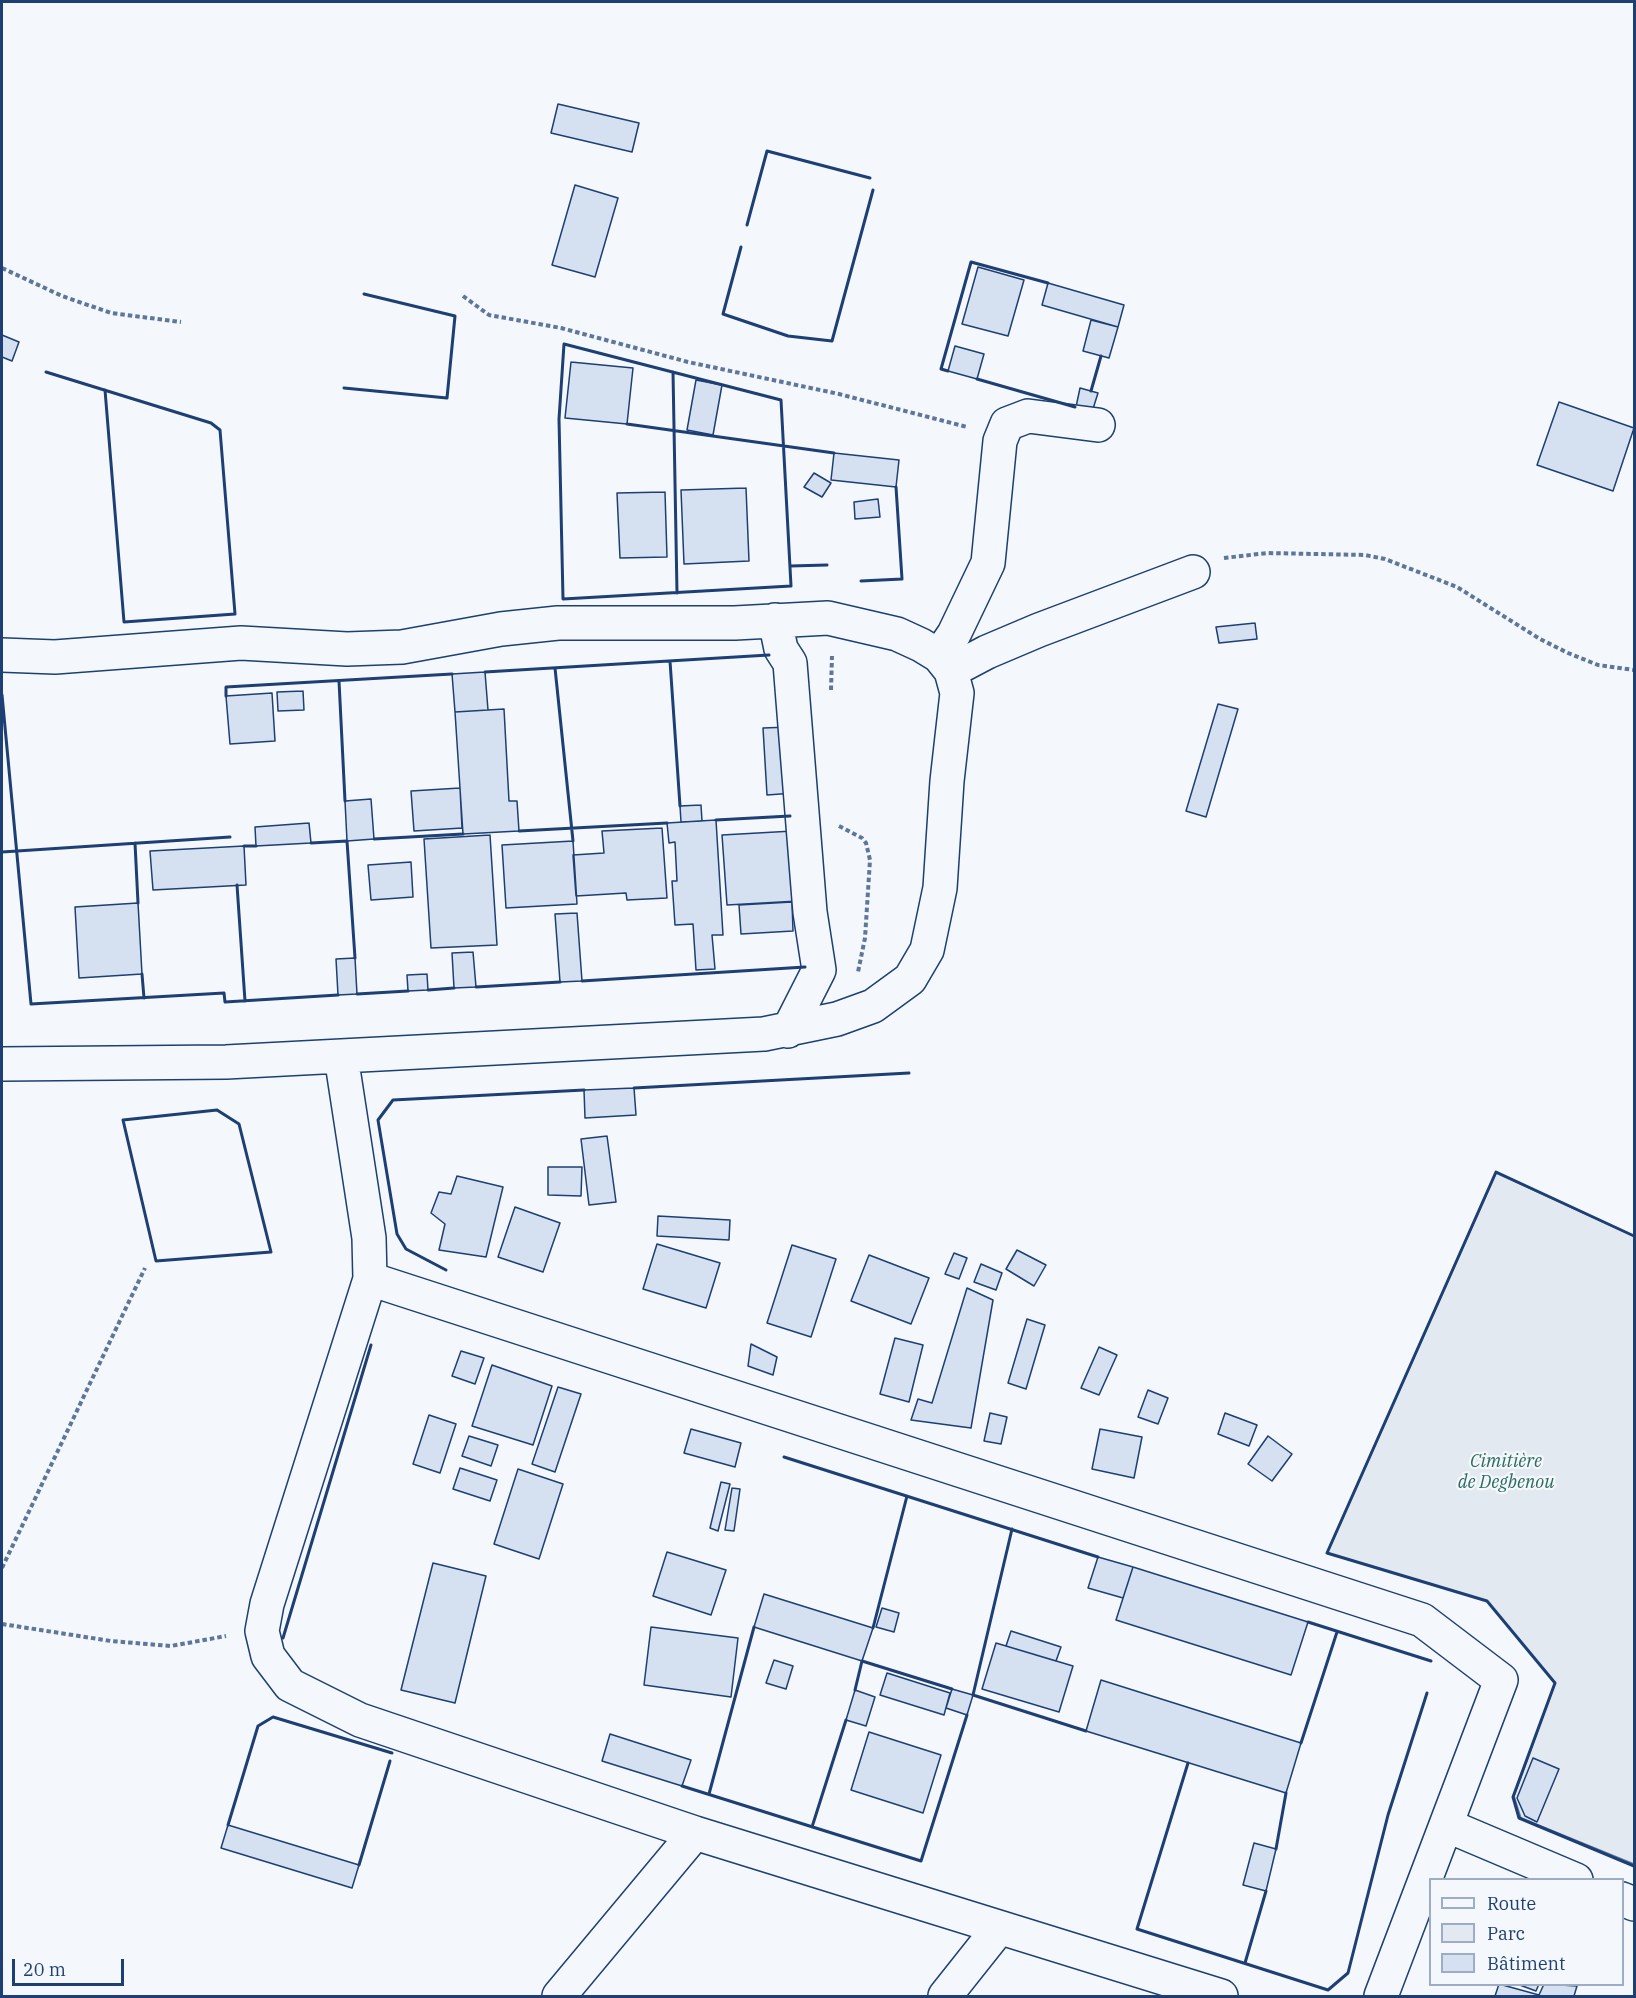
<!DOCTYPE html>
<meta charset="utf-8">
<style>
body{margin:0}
#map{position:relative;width:1636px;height:1998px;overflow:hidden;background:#f4f7fb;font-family:"IBM Plex Serif",serif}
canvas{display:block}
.frame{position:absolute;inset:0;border:3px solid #1d3f73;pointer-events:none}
.legend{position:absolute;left:1429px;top:1878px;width:195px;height:108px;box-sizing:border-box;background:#f4f7fb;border:2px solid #9eadc5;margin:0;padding:8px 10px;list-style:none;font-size:18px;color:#1d3f73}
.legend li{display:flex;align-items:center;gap:12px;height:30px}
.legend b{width:30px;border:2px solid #9eadc5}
.scale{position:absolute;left:12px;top:1959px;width:112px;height:27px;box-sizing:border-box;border:3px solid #1d3f73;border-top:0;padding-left:8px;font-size:18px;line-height:21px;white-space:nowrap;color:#1d3f73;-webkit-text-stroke:4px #f4f7fb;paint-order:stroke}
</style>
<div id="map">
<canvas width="1636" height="1998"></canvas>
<div class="frame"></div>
<ul class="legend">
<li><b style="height:8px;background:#f4f7fb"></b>Route</li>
<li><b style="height:16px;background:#e3e9f0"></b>Parc</li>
<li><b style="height:16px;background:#d5e0f0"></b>Bâtiment</li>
</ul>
<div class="scale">20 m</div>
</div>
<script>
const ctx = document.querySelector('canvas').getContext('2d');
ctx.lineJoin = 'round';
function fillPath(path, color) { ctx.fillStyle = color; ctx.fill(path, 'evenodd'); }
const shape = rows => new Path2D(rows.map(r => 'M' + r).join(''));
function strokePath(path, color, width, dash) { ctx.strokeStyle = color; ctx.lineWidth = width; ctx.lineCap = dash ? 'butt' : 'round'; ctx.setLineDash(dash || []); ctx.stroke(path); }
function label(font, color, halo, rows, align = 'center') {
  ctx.font = font + ' "IBM Plex Serif",serif'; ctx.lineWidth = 4.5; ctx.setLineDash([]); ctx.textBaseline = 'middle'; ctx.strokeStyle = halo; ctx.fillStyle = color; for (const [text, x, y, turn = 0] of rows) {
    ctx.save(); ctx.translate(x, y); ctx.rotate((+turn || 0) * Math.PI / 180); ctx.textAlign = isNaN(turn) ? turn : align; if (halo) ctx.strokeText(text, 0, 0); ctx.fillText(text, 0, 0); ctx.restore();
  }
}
const green = shape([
 [1496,1173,1634,1236,1634,1864,1521,1818,1514,1796,1555,1683,1487,1601,1327,1553,1496,1173]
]);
fillPath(green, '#e3e9f0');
strokePath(green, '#687fa3', 1.5);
const building = shape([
 [558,104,639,123,632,152,551,133,558,104],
 [575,185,618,198,595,277,552,265,575,185],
 [978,267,1024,280,1008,336,962,324,978,267],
 [1048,283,1124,305,1118,327,1042,305,1048,283],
 [1091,320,1118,327,1109,358,1083,351,1091,320],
 [2,335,19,342,12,361,2,357,2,335],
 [955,346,984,354,977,379,948,371,955,346],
 [571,362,633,368,627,424,565,418,571,362],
 [696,380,722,385,713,435,687,430,696,380],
 [1080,388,1098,393,1092,412,1076,407,1080,388],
 [1559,402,1634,428,1613,491,1537,465,1559,402],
 [834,453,899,460,896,487,831,480,834,453],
 [814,473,831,483,822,497,804,487,814,473],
 [746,488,749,561,684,564,681,490,746,488],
 [665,492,667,557,620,558,617,493,665,492],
 [878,499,880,517,855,519,854,502,878,499],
 [1255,623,1257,639,1219,643,1216,627,1255,623],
 [485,672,488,710,455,712,452,674,485,672],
 [303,691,304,710,278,711,277,692,303,691],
 [272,693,275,741,230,744,226,696,272,693],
 [1218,704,1238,709,1206,817,1186,811,1218,704],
 [504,709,509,801,517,801,519,831,463,834,455,712,504,709],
 [790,727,794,793,767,795,763,728,790,727],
 [460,788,462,828,414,831,411,791,460,788],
 [371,799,374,839,347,841,345,801,371,799],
 [701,805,702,821,681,822,680,806,701,805],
 [716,820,723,935,712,935,715,969,696,970,693,924,675,925,672,881,677,881,675,842,669,843,667,823,716,820],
 [309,823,311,843,256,846,255,827,309,823],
 [662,828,667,898,627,900,626,893,576,896,573,855,604,853,602,831,662,828],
 [793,831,798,901,727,905,722,835,793,831],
 [490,835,497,945,431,948,424,839,490,835],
 [573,841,577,904,506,908,502,845,573,841],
 [244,846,246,885,153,890,150,851,244,846],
 [411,862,413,897,371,900,368,865,411,862],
 [792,902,793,931,741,934,739,905,792,902],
 [138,903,142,974,79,978,75,907,138,903],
 [577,913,582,981,560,982,555,914,577,913],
 [473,952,476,987,454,988,452,953,473,952],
 [355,958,357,994,338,995,336,959,355,958],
 [427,974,428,990,408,991,407,975,427,974],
 [634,1088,636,1115,585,1118,584,1090,634,1088],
 [607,1136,616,1202,589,1205,581,1139,607,1136],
 [548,1167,582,1167,581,1196,548,1195,548,1167],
 [457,1176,503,1187,486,1257,439,1250,445,1224,431,1213,439,1192,451,1194,457,1176],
 [515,1207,560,1223,543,1272,498,1257,515,1207],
 [658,1216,730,1220,729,1240,657,1236,658,1216],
 [657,1244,720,1263,706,1308,643,1289,657,1244],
 [792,1245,836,1259,811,1337,767,1323,792,1245],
 [1017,1250,1046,1265,1034,1286,1006,1269,1017,1250],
 [954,1253,967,1258,959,1279,945,1274,954,1253],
 [869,1255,929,1278,911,1324,851,1301,869,1255],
 [981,1264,1002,1273,996,1290,974,1282,981,1264],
 [967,1288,993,1300,971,1428,911,1420,918,1399,932,1403,967,1288],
 [1027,1319,1045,1325,1026,1389,1008,1383,1027,1319],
 [895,1338,923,1345,909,1402,880,1394,895,1338],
 [751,1344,777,1357,773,1375,748,1366,751,1344],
 [1099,1347,1117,1355,1099,1395,1081,1388,1099,1347],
 [461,1351,484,1358,475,1384,452,1376,461,1351],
 [492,1365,552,1386,533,1445,472,1426,492,1365],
 [558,1387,581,1394,555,1472,532,1464,558,1387],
 [1148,1390,1168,1398,1158,1424,1138,1417,1148,1390],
 [990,1413,1007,1417,1001,1444,984,1441,990,1413],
 [1225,1413,1257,1425,1249,1446,1218,1434,1225,1413],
 [429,1415,456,1424,440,1473,413,1464,429,1415],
 [691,1429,741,1443,735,1467,684,1453,691,1429],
 [1100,1429,1142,1437,1134,1478,1092,1469,1100,1429],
 [469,1436,498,1445,491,1466,462,1456,469,1436],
 [1268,1436,1292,1454,1272,1481,1248,1464,1268,1436],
 [460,1468,497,1480,490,1501,453,1489,460,1468],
 [518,1469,563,1484,539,1559,494,1544,518,1469],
 [721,1482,730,1484,718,1531,710,1528,721,1482],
 [732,1488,740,1489,734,1531,725,1530,732,1488],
 [667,1552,726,1570,711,1615,653,1596,667,1552],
 [1098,1557,1133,1567,1123,1598,1088,1588,1098,1557],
 [433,1563,486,1576,455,1703,401,1690,433,1563],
 [1133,1567,1308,1622,1291,1675,1116,1620,1133,1567],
 [764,1594,873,1628,862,1661,754,1627,764,1594],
 [882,1608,899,1613,894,1632,876,1627,882,1608],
 [651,1627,738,1638,731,1697,644,1685,651,1627],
 [1011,1631,1061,1647,1056,1661,1006,1646,1011,1631],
 [996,1643,1073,1666,1059,1712,982,1689,996,1643],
 [774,1660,793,1666,786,1689,766,1683,774,1660],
 [887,1673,950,1693,944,1715,880,1695,887,1673],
 [1101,1680,1301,1743,1286,1793,1086,1731,1101,1680],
 [952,1689,973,1695,967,1715,946,1708,952,1689],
 [855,1690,875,1697,866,1726,846,1720,855,1690],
 [869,1732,941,1755,923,1813,851,1790,869,1732],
 [610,1734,691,1760,682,1786,602,1761,610,1734],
 [1533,1758,1559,1769,1537,1822,1525,1816,1517,1798,1533,1758],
 [228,1825,359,1865,352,1888,221,1848,228,1825],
 [1254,1843,1276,1849,1266,1891,1243,1885,1254,1843],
 [1499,1984,1539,1995,1544,1984,1577,1986,1574,1996,1495,1996,1499,1984],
 [1517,1984,1539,1984,1536,1991,1517,1984]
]);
fillPath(building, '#d5e0f0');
strokePath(building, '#1d3f73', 1.5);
const minor = shape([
 [775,620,781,649,790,663,810,912,819,970,788,1031],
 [2,655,55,657,241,643,347,649,402,647,501,629,558,623,735,623,828,618,897,634,921,645,939,656,951,671,957,693,947,781,940,888,927,950,910,979,873,1006,837,1019,764,1034,226,1062,2,1064],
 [939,656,954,634,988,563,1000,441,1007,424,1028,416,1098,425],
 [951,671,987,652,1039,630,1193,572],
 [341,1056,369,1238,370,1279,267,1604,262,1631,268,1656,290,1685,360,1720,695,1833,1221,1996],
 [370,1279,1422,1620,1501,1680,1381,1996],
 [1446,1825,1576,1880],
 [1622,1899,1634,1904],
 [559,1996,695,1833],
 [945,1996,999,1928]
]);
strokePath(minor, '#1d3f73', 36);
strokePath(shape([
 [2,268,62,296,111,313,181,322],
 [463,296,489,315,561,328,688,362,839,394,967,427],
 [1224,558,1267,553,1365,555,1385,559,1457,587,1540,639,1568,653,1598,665,1634,670],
 [831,690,832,656],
 [839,826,862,838,866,843,870,860,865,938,858,972],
 [2,1568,145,1268],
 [2,1624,111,1641,171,1646,226,1636]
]), '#5e769c', 4, [4.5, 3]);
strokePath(minor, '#f4f7fb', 33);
strokePath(shape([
 [747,225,767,151,870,178],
 [741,247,723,314,788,336,832,341,873,190],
 [564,344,781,400,791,586,563,599,559,419,564,344],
 [948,371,941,369,971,262,1048,283],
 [46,372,211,423,220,430,235,614,124,622,105,390],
 [673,372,677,593],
 [977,379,1075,407],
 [344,388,447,398,455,316,364,294],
 [1091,391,1101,356],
 [627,424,834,453],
 [790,566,827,565],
 [861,581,902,579,896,487],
 [670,661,680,806],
 [555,668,573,841],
 [485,672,769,655],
 [339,681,345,801],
 [2,695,31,1004,224,993,225,1002,338,995],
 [226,696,226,687,452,674],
 [716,820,790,816],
 [519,831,667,823],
 [374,839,463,834],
 [135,843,138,903],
 [311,843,347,841,355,958],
 [244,846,256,846],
 [2,852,230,837],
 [237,885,245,1001],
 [142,974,144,998],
 [582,981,805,967],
 [476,987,560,982],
 [428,990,454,988],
 [357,994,408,991],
 [634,1088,909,1073],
 [217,1110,239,1124,271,1252,156,1261,123,1120,217,1110],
 [1634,1236,1496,1172,1327,1553,1487,1601,1555,1683,1513,1797,1519,1818,1634,1866],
 [446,1270,406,1249,397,1234,378,1120,393,1100,584,1090],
 [784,1457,1098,1557],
 [1012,1529,973,1695,1086,1731],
 [1308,1622,1431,1661],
 [873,1628,907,1496],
 [283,1638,371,1345],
 [855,1690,862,1661,952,1689],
 [1301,1743,1337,1632],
 [1188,1763,1137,1929,1328,1990,1348,1973,1388,1815,1427,1693],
 [682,1786,921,1861,967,1715],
 [709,1794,754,1627],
 [228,1825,258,1726,273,1717,392,1753],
 [812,1827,846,1720],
 [1276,1849,1286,1793],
 [359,1865,390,1761],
 [1245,1963,1266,1891]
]), '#1d3f73', 3);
label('italic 18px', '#2c6c60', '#f4f7fb', [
 ["Cimitière",1506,1462],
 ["de Degbenou",1506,1483]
]);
</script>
